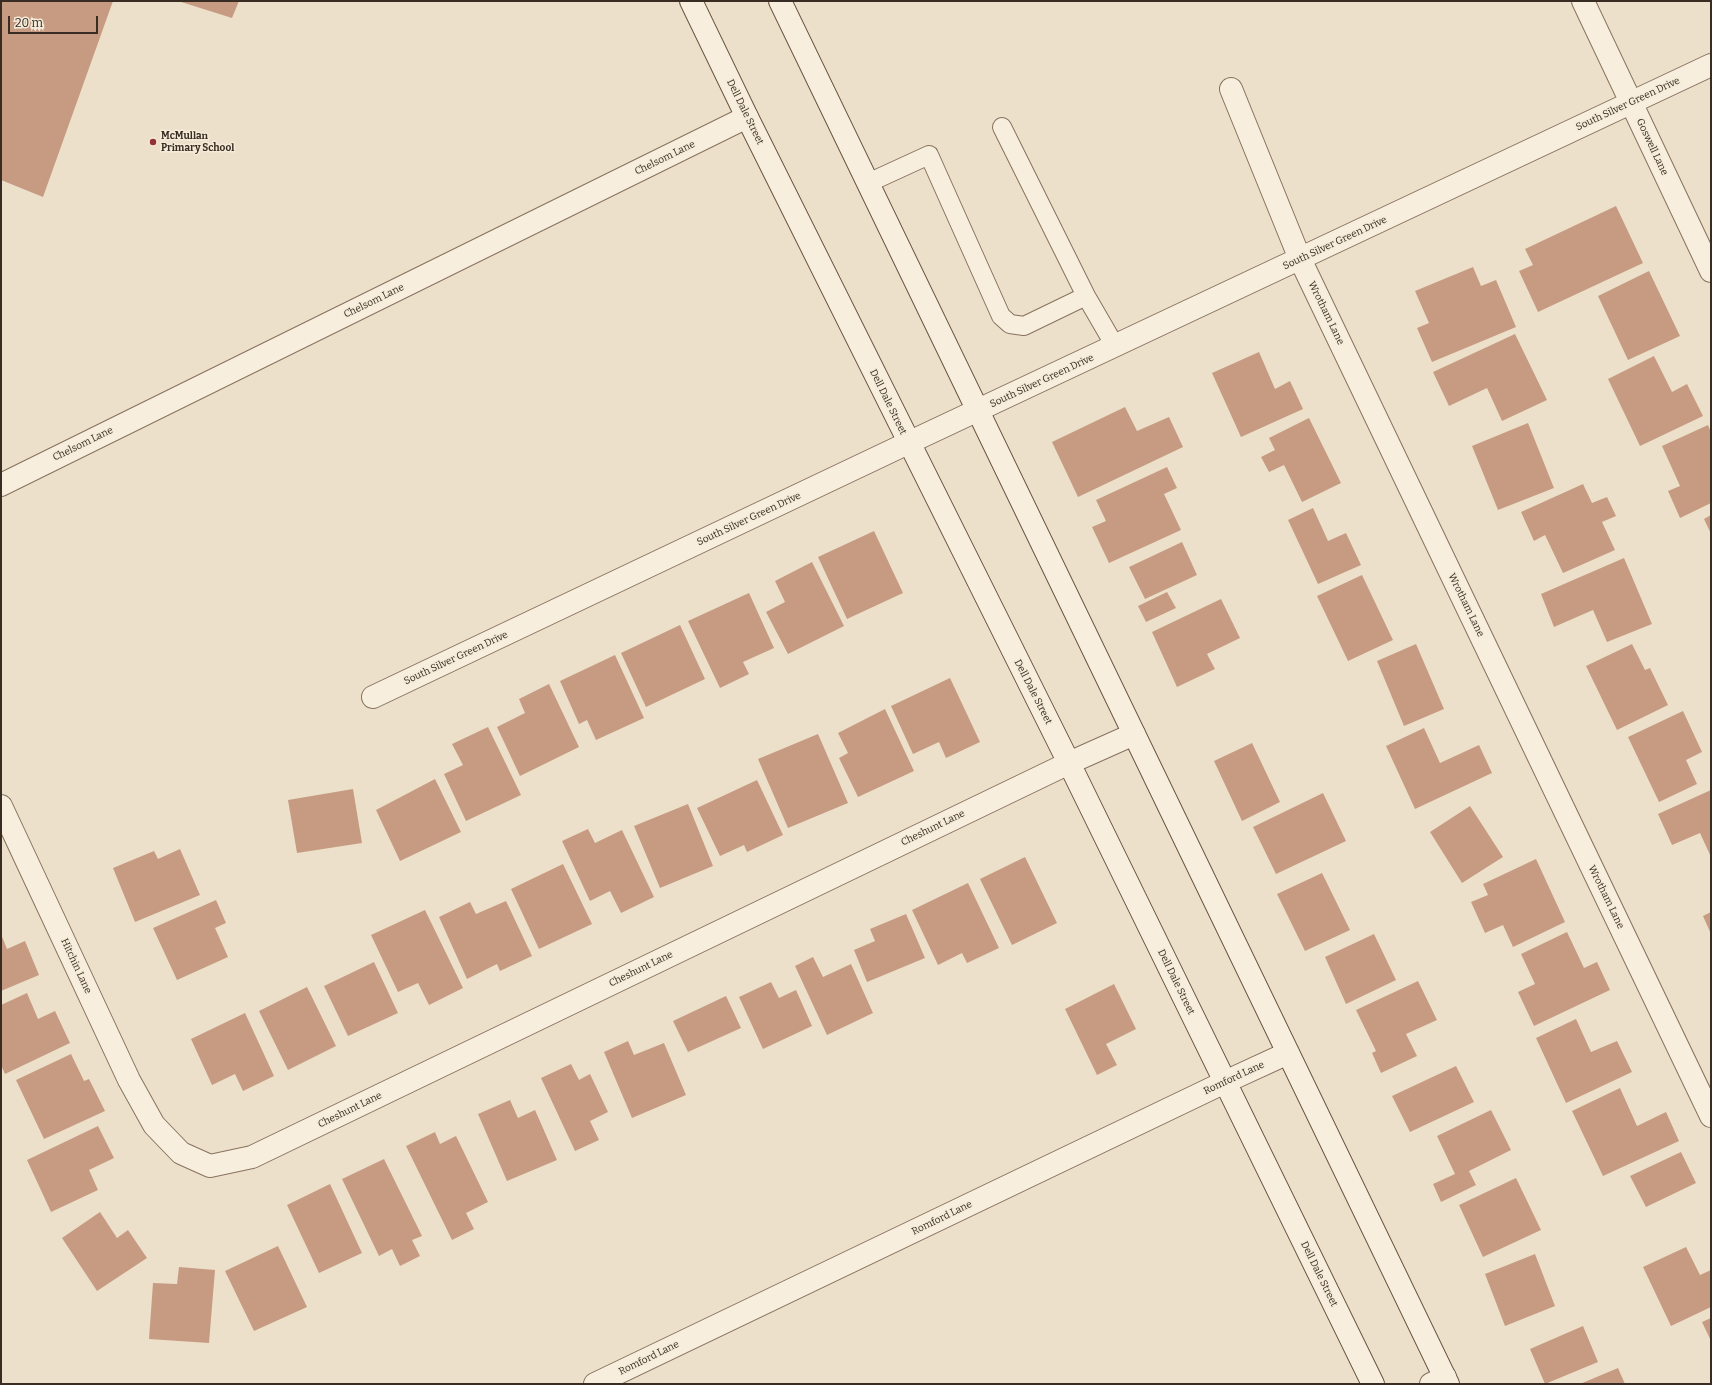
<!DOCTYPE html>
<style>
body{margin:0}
#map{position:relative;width:1712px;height:1385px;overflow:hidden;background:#ece0ca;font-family:Bitter,serif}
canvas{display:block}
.frame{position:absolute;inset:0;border:2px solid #392c22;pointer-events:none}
.scale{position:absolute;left:8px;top:16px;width:90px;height:18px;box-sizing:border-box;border:2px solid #392c22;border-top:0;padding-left:5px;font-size:12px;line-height:14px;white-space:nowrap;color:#392c22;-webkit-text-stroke:3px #f4ebd9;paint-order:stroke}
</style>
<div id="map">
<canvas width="1712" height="1385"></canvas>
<div class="frame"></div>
<div class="scale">20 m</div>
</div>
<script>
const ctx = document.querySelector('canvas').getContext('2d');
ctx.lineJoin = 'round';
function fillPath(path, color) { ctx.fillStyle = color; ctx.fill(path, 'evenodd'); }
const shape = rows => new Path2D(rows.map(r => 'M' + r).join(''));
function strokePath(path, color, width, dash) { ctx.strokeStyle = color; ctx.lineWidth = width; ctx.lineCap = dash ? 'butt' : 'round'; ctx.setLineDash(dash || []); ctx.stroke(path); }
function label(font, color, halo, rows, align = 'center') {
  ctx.font = font + ' Bitter,serif'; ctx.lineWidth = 3; ctx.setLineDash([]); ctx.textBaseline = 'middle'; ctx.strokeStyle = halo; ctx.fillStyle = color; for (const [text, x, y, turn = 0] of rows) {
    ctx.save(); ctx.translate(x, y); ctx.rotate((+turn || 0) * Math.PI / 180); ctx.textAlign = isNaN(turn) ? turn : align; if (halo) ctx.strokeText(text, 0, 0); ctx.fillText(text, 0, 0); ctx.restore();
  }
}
fillPath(shape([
 [1,1,113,1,43,197,1,180],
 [178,1,239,1,232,18],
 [1616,206,1643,263,1538,312,1519,271,1533,265,1525,249],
 [1473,267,1481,286,1496,280,1516,327,1432,362,1417,328,1429,323,1415,291],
 [1649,271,1680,336,1628,360,1598,296],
 [1515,334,1547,400,1502,421,1487,388,1449,406,1433,372],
 [1259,352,1275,389,1290,381,1303,409,1241,437,1212,373],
 [1654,356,1672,392,1687,384,1703,416,1640,446,1608,379],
 [1125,407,1137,431,1169,417,1183,447,1078,497,1052,442],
 [1309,418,1341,483,1302,502,1284,465,1269,472,1261,457,1275,450,1269,438],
 [1528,423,1554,488,1498,510,1472,446],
 [1708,425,1711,432,1711,503,1680,518,1668,491,1680,486,1662,446],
 [1167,467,1177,488,1164,494,1181,530,1109,563,1092,527,1106,521,1096,500],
 [1583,484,1592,503,1607,497,1616,516,1602,522,1615,550,1563,573,1545,535,1534,541,1521,512],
 [1313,508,1328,541,1346,533,1361,565,1318,584,1288,520],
 [1711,515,1711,534,1704,519],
 [874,531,903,593,847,619,818,557],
 [1182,542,1197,575,1145,599,1129,567],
 [1624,558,1652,624,1607,642,1593,610,1554,627,1541,594],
 [812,562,844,626,788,654,766,612,785,602,775,581],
 [1362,575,1393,640,1348,661,1317,596],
 [1167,592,1176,608,1146,622,1138,606],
 [749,593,774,648,743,662,749,674,720,688,688,621],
 [1221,599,1240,638,1207,654,1215,669,1177,687,1152,632],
 [680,625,705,679,646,707,621,653],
 [1416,644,1444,709,1404,726,1377,661],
 [1632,644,1645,670,1650,668,1668,705,1617,730,1586,666],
 [615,655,644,718,596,740,587,720,579,724,560,681],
 [950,678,980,742,946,758,939,742,913,754,891,706],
 [549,684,579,747,520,776,497,727,525,713,519,699],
 [885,709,914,771,858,797,839,758,848,753,838,733],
 [1683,711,1702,752,1686,760,1697,784,1659,802,1628,737],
 [488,727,521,795,466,821,444,774,463,765,452,744],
 [1424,728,1440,763,1479,745,1492,773,1415,809,1386,746],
 [818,734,848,803,788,828,758,759],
 [1252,743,1280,802,1242,821,1214,761],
 [435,779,461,832,400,861,376,810],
 [757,780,783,835,747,852,744,845,720,856,697,808],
 [353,789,362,843,297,853,288,800],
 [1711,790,1711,857,1700,833,1672,845,1658,814],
 [1323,793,1346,841,1276,874,1253,827],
 [688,804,713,866,660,888,634,826],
 [1470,806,1503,857,1462,883,1430,832],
 [588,829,595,843,622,830,654,897,621,913,610,891,590,901,562,841],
 [180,849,200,895,135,922,113,868,154,851,158,859],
 [1025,857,1057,923,1012,945,980,879],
 [1536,859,1565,922,1513,947,1503,925,1485,933,1471,902,1488,895,1483,884],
 [563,864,592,924,539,949,511,889],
 [1322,873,1350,930,1305,951,1277,894],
 [968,883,999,948,967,963,962,953,938,965,912,910],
 [216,900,226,923,215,928,228,957,177,980,153,928],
 [506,901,532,956,500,971,497,964,467,979,439,917,470,902,476,914],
 [425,910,463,988,429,1005,418,983,398,992,371,935],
 [1711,912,1711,934,1703,916],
 [906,914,925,958,867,982,854,950,875,941,870,929],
 [1567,932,1584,968,1597,962,1610,990,1534,1026,1518,992,1535,984,1521,954],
 [1,934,7,949,25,941,39,975,1,991],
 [1374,934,1396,980,1346,1004,1325,957],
 [813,957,823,977,851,964,873,1013,827,1035,795,966],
 [374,962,398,1013,348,1036,324,986],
 [1418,981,1437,1020,1406,1034,1417,1056,1381,1073,1372,1053,1376,1051,1356,1010],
 [771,982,779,998,796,990,812,1026,763,1049,739,997],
 [1114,984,1136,1029,1106,1044,1117,1065,1097,1075,1065,1009],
 [307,987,336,1046,288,1070,259,1011],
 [27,993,38,1019,55,1011,70,1043,5,1074,1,1065,1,1005],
 [726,996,741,1028,688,1052,673,1021],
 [245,1013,274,1076,243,1091,235,1074,212,1085,191,1039],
 [1576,1019,1591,1052,1617,1041,1632,1072,1566,1103,1536,1038],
 [628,1041,634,1055,664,1043,686,1095,632,1118,604,1052],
 [71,1054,84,1081,89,1079,105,1111,44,1139,16,1080],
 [571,1064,579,1080,590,1074,608,1112,590,1121,599,1140,575,1151,541,1078],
 [1456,1066,1474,1102,1410,1132,1392,1096],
 [1620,1088,1637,1126,1666,1112,1679,1141,1603,1176,1572,1111],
 [510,1100,518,1118,535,1110,557,1160,507,1181,478,1114],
 [1491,1110,1511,1150,1469,1171,1476,1185,1441,1202,1433,1184,1455,1174,1437,1136],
 [98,1126,114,1158,89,1170,98,1190,51,1212,27,1160],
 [435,1132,440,1144,456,1136,488,1202,466,1213,474,1229,452,1240,406,1146],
 [1681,1152,1696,1183,1646,1207,1630,1176],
 [384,1159,422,1236,412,1240,420,1256,400,1266,392,1249,379,1256,342,1179],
 [1516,1178,1541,1230,1483,1257,1459,1205],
 [330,1184,362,1253,319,1273,287,1205],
 [100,1212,117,1238,128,1230,147,1258,97,1291,62,1238],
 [278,1246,307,1307,254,1331,225,1271],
 [1686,1247,1700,1275,1711,1270,1711,1307,1671,1326,1643,1267],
 [1535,1254,1555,1306,1505,1326,1485,1274],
 [179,1267,215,1270,209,1343,149,1339,153,1283,177,1284],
 [1711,1318,1711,1341,1702,1322],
 [1583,1326,1598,1362,1545,1384,1530,1349],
 [1618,1368,1625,1384,1580,1384]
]), '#c79b82');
const service = shape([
 [1002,127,1086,296],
 [868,183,929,155,1001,316,1010,324,1024,326,1086,296,1115,346]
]);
const minor = shape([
 [1583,1,1711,271],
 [1231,89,1300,259,1711,1116],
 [1,485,747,117],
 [373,697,908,443,1711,65],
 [1,806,129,1080,154,1125,181,1153,210,1166,252,1157,1069,763,1134,734],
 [595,1384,1225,1082,1288,1053],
 [1431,1384,1445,1377]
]);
const secondary = shape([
 [691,1,747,117,1069,763,1373,1384],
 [780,1,1448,1384]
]);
strokePath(service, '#88725f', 20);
strokePath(minor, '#88725f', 24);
strokePath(secondary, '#6a5442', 24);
strokePath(service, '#f7eedd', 18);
strokePath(minor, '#f7eedd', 22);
strokePath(secondary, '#f7eedd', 22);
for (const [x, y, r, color] of [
 [153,142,4,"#933339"]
]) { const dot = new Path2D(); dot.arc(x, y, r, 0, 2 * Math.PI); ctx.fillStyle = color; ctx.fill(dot); strokePath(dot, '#f4ebd9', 1.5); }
label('10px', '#392c22', '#f4ebd9', [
 ["South Silver Green Drive",1628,104,-25],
 ["Dell Dale Street",745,112,64],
 ["Goswell Lane",1652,147,65],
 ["Chelsom Lane",665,158,-26],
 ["South Silver Green Drive",1335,243,-25],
 ["Chelsom Lane",374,301,-26],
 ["Wrotham Lane",1326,313,64],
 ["South Silver Green Drive",1042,381,-25],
 ["Dell Dale Street",888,402,64],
 ["Chelsom Lane",83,444,-26],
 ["South Silver Green Drive",749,519,-25],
 ["Wrotham Lane",1466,605,64],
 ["South Silver Green Drive",456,658,-25],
 ["Dell Dale Street",1033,692,63],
 ["Cheshunt Lane",933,828,-26],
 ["Wrotham Lane",1606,897,64],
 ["Hitchin Lane",76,966,65],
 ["Cheshunt Lane",641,969,-26],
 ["Dell Dale Street",1176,982,64],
 ["Romford Lane",1234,1078,-25],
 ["Cheshunt Lane",350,1110,-26],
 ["Romford Lane",942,1218,-26],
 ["Dell Dale Street",1319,1274,64],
 ["Romford Lane",649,1358,-26]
]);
label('bold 10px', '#392c22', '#f4ebd9', [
 ["McMullan",161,136],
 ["Primary School",161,148]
], 'left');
</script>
